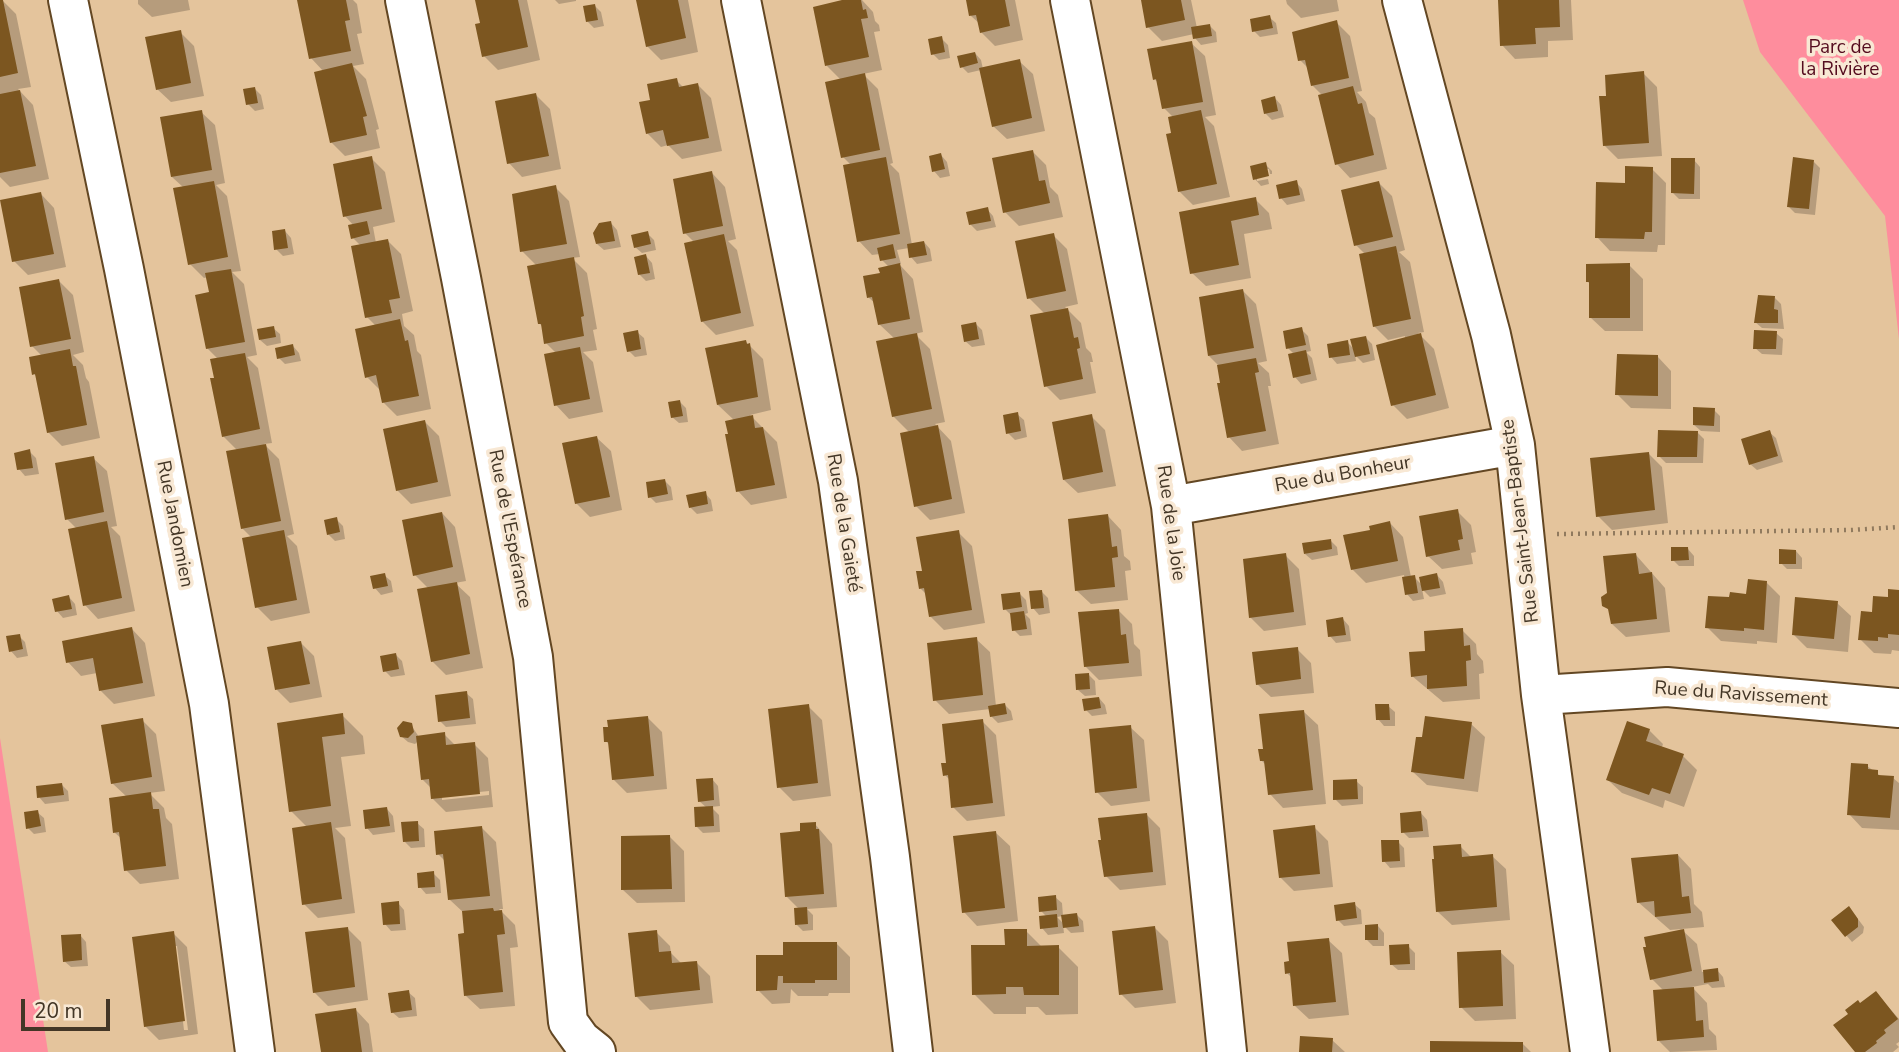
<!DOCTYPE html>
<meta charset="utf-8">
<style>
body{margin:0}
#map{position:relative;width:1899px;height:1052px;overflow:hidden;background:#e4c49c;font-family:"Nunito Sans",sans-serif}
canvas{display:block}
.scale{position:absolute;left:21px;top:999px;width:89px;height:32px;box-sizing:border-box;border:4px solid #433626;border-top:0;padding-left:9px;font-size:21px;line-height:24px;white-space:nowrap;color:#433626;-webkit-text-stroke:5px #f8e8d4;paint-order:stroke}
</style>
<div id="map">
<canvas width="1899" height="1052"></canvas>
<div class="scale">20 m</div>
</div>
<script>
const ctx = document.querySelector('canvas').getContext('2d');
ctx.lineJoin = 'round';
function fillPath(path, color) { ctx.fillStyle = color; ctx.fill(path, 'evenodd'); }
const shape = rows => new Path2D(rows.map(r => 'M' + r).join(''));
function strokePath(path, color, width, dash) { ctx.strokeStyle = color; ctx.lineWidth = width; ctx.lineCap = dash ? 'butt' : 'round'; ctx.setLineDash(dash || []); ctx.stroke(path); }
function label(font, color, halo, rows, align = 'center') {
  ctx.font = font + ' "Nunito Sans",sans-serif'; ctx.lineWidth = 7; ctx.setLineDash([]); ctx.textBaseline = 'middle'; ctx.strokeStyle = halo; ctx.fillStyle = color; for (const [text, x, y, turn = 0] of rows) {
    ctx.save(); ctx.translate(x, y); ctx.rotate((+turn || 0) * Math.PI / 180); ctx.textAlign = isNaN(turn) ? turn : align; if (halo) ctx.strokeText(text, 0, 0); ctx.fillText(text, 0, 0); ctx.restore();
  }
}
fillPath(shape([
 [1743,0,1899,0,1899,339,1885,216,1760,52],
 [0,738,48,1052,0,1052]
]), '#fe8d9d');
fillPath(shape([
 [2,0,16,14,31,87,18,89,33,105,49,179,10,187,0,177,0,1],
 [138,0,188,0,190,10,152,17,138,4],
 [299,0,353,0,357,4,362,33,357,34,364,64,353,66,366,79,379,129,376,130,380,148,345,156,331,142,324,72,311,58],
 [476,0,527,0,540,60,498,70,484,56,482,24],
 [555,0,576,0,576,1,559,4],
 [638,0,688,0,698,52,661,60,647,46],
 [850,0,862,0,873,12,875,21,879,25,880,31,874,32,882,70,863,74,878,89,893,163,890,164,899,173,912,245,924,242,930,249,932,261,917,264,911,257,909,248,897,250,901,264,899,264,913,279,923,332,915,334,930,349,945,422,935,424,951,441,965,513,930,520,916,506,910,433,893,416,895,339,879,324,876,304,869,298,882,275,889,267,882,260,880,254,872,255,859,241,851,165,843,157,841,80,827,66],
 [968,0,1015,0,1023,40,995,46,981,32,980,24,971,16],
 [1142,0,1191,0,1197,28,1210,26,1216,32,1217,42,1201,45,1195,38,1194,34,1162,41,1148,27],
 [1286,0,1337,0,1339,11,1301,18,1287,4],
 [1499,0,1571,0,1573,40,1548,41,1548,57,1515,59,1502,45],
 [595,6,601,12,604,26,594,28,587,21],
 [1269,17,1276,23,1278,34,1260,37,1254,31],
 [1336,22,1350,36,1362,91,1357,92,1366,102,1369,113,1375,118,1387,169,1350,178,1337,164,1322,95,1312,85,1309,69,1300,60],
 [180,32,194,46,204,96,171,102,157,89],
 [941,38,948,45,950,58,939,60,933,54],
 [1191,43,1205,56,1216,115,1205,117,1214,126,1230,197,1193,205,1179,191,1173,134,1174,118,1164,108,1159,83,1154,79],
 [975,53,981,60,983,69,1019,61,1033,74,1045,131,1007,139,993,126,981,70,968,73,962,67],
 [1643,73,1657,87,1662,156,1618,159,1604,145,1608,97],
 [676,80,684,88,698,85,711,98,722,151,682,159,668,145,661,147,647,133,652,101],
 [255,89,261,95,264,109,255,111,248,104],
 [536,95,550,109,561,169,522,177,509,163],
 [1275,98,1281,105,1284,117,1272,120,1265,113],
 [201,112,215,125,225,183,216,185,227,196,241,271,232,272,244,284,257,355,247,357,258,368,272,443,264,444,279,459,294,534,287,536,297,546,310,613,271,621,257,607,252,538,242,528,238,451,223,436,216,379,218,359,207,348,211,294,208,277,204,278,190,264,184,188,172,177],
 [1032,151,1046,165,1050,187,1058,195,1063,217,1019,226,1005,212],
 [941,155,947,162,950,176,940,178,934,171],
 [371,158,385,172,395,222,373,227,376,243,388,241,401,254,413,311,402,314,404,326,414,335,417,351,421,355,431,409,397,416,383,402,381,391,367,377,376,326,367,317,361,246,353,238,354,226,345,216],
 [1694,160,1700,167,1700,199,1679,199,1673,193],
 [1814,162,1820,168,1815,215,1795,213,1788,206],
 [1265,164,1272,171,1272,174,1270,174,1269,169,1266,169,1257,177,1257,181,1268,179,1269,184,1261,186,1255,179],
 [1652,169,1666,183,1665,245,1658,245,1657,252,1610,251,1597,237,1626,184],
 [712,173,725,187,736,239,728,241,737,250,754,326,716,335,702,321,694,242,685,233],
 [1296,182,1302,189,1305,201,1287,205,1281,198],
 [1379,183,1392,196,1405,250,1399,252,1410,262,1424,332,1418,333,1434,349,1449,408,1407,419,1393,405,1405,336,1388,340,1374,326,1366,255,1356,245],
 [555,187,569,201,580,257,572,258,587,273,597,329,593,330,597,350,583,352,593,362,603,412,569,419,556,405,556,353,546,343,543,327,539,323,537,266,522,251],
 [41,194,54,208,66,267,28,275,14,261],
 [1255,199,1269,213,1272,229,1244,234,1251,278,1206,286,1192,273,1181,213],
 [987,209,993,216,996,227,977,231,970,224],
 [611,223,617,230,621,247,604,250,597,244],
 [285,231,291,238,294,254,283,256,276,249],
 [647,233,654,240,656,250,642,253,635,247],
 [1053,235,1067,249,1078,304,1065,307,1081,323,1086,348,1091,353,1093,362,1090,362,1096,393,1060,400,1046,386,1045,314,1029,298],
 [646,256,652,263,655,279,646,281,639,274],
 [1629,265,1643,279,1643,331,1605,331,1591,318,1591,285,1588,282],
 [59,281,73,295,84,352,73,355,83,365,86,378,89,382,100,438,62,446,48,432,38,378,34,374,42,356,32,346],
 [1243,291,1256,304,1267,361,1258,363,1269,373,1271,386,1268,386,1279,444,1242,451,1229,437,1218,365,1209,356],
 [1775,298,1781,304,1784,329,1762,328,1755,322],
 [976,324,982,330,985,345,972,347,965,341],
 [273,328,280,334,281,343,267,346,260,340],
 [1301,329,1308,336,1311,351,1306,352,1312,358,1317,380,1301,384,1295,377,1294,354,1288,348],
 [637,332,644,338,647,355,635,357,629,351],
 [1776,333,1783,339,1782,355,1762,354,1755,348],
 [1366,338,1372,344,1375,360,1363,363,1355,355,1356,361,1337,364,1331,357,1347,342,1355,350],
 [746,342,763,359,771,410,750,415,777,442,787,498,751,505,738,491,730,435,735,421,718,405],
 [293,346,299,353,301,361,285,364,279,358],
 [1658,357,1671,371,1671,409,1631,408,1617,394],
 [680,402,686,408,688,422,679,423,672,417],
 [1714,410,1720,416,1720,432,1701,431,1694,425],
 [1017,414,1024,420,1027,437,1015,440,1008,433],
 [1091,416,1105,430,1116,486,1078,493,1064,480],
 [425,422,439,436,451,496,411,504,397,490],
 [1697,432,1704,439,1703,463,1666,463,1659,456],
 [1769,432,1776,438,1783,462,1757,470,1750,464],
 [597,438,611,451,622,510,590,517,576,503],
 [29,451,36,458,39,474,25,476,19,469],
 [1648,453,1662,467,1668,523,1612,530,1598,516],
 [93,458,107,471,117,526,111,527,120,536,135,611,98,619,85,605,77,529,67,519],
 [664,480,671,487,673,500,656,503,650,497],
 [705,493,711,500,713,511,697,514,690,507],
 [1457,511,1471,525,1476,552,1471,553,1473,564,1442,569,1428,556],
 [442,513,455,527,466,581,455,583,470,597,483,668,446,675,432,661,429,589,415,575],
 [1108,516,1121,530,1124,556,1130,561,1131,570,1125,571,1128,600,1091,604,1077,591],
 [336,519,343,526,345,539,335,541,328,534],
 [1390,523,1403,537,1411,577,1414,577,1422,585,1437,575,1443,582,1446,594,1430,597,1422,589,1424,599,1413,601,1407,594,1404,575,1366,583,1352,569,1372,531],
 [958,532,972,546,985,623,944,630,930,616,927,595,920,588,924,572],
 [1331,541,1337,547,1338,555,1312,560,1305,554],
 [1688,549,1694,556,1694,566,1679,566,1673,560],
 [1796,551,1802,558,1802,569,1787,569,1781,563],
 [1285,555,1299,569,1306,625,1264,631,1250,617],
 [1636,555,1665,588,1670,632,1626,637,1612,624,1611,612,1604,605,1609,594],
 [384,575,391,581,393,592,381,595,375,588],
 [1766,582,1780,596,1777,643,1757,641,1757,644,1721,641,1707,627,1731,599,1748,596],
 [1899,591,1899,651,1892,650,1891,654,1874,653,1860,639,1873,614],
 [1042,592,1048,598,1050,613,1039,615,1033,608],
 [1020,594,1026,600,1028,613,1025,614,1030,619,1032,635,1020,636,1014,630,1012,616,1005,609],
 [69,597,75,604,77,615,63,618,57,611],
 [1837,603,1851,616,1848,652,1807,648,1793,634],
 [1118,610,1132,624,1134,644,1140,650,1142,676,1099,680,1085,666],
 [1343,619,1349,626,1351,641,1336,643,1330,636],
 [132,629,145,643,155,696,114,704,100,690,97,673,81,676,68,662],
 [1462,630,1476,644,1477,654,1483,661,1484,673,1479,674,1480,699,1443,702,1412,676,1427,652],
 [19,636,25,642,28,656,17,658,11,651],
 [976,639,990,652,996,706,1005,705,1011,711,1013,720,998,723,991,716,990,709,949,714,935,700],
 [301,643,314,656,322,697,290,703,277,690],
 [1297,649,1311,663,1314,693,1271,697,1257,684],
 [396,655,402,661,405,675,391,677,385,671],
 [1088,674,1095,681,1096,695,1085,696,1078,690],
 [466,693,473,699,476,724,446,727,440,721],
 [1099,698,1105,705,1107,714,1092,716,1086,710],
 [808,706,822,720,831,796,793,801,779,787],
 [1388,706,1395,712,1395,726,1384,726,1378,719],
 [1304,712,1318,725,1326,804,1283,808,1270,794,1267,766,1261,760],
 [342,715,363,736,365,754,341,757,351,826,335,828,345,838,355,913,318,918,304,904,307,827,291,811,279,724],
 [648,718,662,732,667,789,627,793,613,779,610,746,606,741],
 [142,720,156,734,165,791,149,793,164,808,166,818,172,824,179,879,140,884,126,870,122,839,115,833,127,797,112,783],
 [982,721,996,735,1005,816,967,821,953,807,950,780,945,775],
 [1471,724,1485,737,1478,792,1427,785,1413,772],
 [411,725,419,737,444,734,456,746,474,744,488,758,493,807,446,812,432,798,431,788,422,779,418,741,415,744,408,742,401,736],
 [489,791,489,795,442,800,442,796],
 [1130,727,1144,740,1150,801,1111,806,1097,792],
 [1649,730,1663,744,1662,747,1683,756,1697,770,1684,807,1665,800,1663,808,1622,793,1608,780],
 [1867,766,1882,777,1893,778,1899,783,1899,830,1862,828,1849,814],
 [712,779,718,786,720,806,711,807,719,815,720,832,703,833,696,826,707,808,699,801],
 [1356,781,1363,787,1363,804,1342,806,1335,799],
 [62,785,68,791,69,801,45,804,39,797],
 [387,809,393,816,395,832,373,835,367,828],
 [37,812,44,818,46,832,34,834,28,828],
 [1421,813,1427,820,1429,837,1409,838,1403,832],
 [1146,814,1160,828,1166,885,1120,890,1106,876],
 [417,823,424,829,425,847,411,848,405,842],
 [815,824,832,844,837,907,807,909,813,915,813,930,803,931,796,924,799,909,786,896,801,833],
 [1314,827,1328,841,1333,887,1294,891,1280,877],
 [482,828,496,842,503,909,499,909,515,925,518,947,510,948,515,1006,480,1009,466,996,464,913,450,900,446,862,438,854],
 [996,833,1010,846,1018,921,977,926,964,912],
 [670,837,684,851,685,902,637,903,623,890],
 [1398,842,1404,848,1405,867,1390,868,1384,861],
 [1460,846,1472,858,1492,856,1506,869,1510,920,1452,925,1438,912],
 [1678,855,1691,869,1694,904,1702,912,1704,927,1670,930,1638,902],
 [433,873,440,880,441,893,426,894,420,887],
 [1055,897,1062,903,1063,916,1057,917,1064,924,1077,915,1083,921,1084,932,1071,933,1063,925,1064,933,1048,935,1042,928,1047,917,1041,911],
 [398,903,404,910,406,930,391,931,385,924],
 [1354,904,1361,910,1362,924,1344,926,1338,920],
 [1855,915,1864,927,1863,933,1852,942,1846,935],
 [1378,926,1384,933,1384,946,1373,946,1367,940],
 [347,928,361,942,368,1000,328,1006,314,992],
 [1155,928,1168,941,1176,1003,1135,1008,1121,994],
 [1681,929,1697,944,1702,972,1717,970,1723,977,1725,987,1712,988,1708,984,1692,987,1707,1003,1709,1029,1716,1036,1717,1050,1670,1052,1659,1041,1664,991,1652,979],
 [1026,931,1042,947,1058,947,1078,967,1078,1014,1046,1015,1038,1007,1026,1007,1026,1014,994,1014,974,994,1006,947],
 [656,932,670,946,671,953,682,964,696,962,710,976,713,1003,650,1010,636,996],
 [173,933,187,947,198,1034,159,1040,145,1026],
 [174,946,177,946,188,1030,184,1030],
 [80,935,86,942,88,966,71,967,64,961],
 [1328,940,1342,953,1349,1015,1309,1019,1295,1006,1292,978,1287,973],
 [836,943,850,957,850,993,829,993,828,996,798,996,791,989,790,1003,772,1004,758,990,785,957],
 [1408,946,1415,953,1415,970,1398,970,1391,964],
 [1500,952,1514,965,1516,1019,1475,1021,1461,1007],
 [408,992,415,998,417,1016,399,1018,392,1012],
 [1876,993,1899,1019,1899,1042,1896,1044,1899,1047,1893,1052,1857,1052,1861,1005],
 [356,1010,369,1024,373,1052,323,1052],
 [1332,1040,1345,1052,1301,1052],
 [1522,1043,1531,1052,1432,1052]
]), '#0003');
fillPath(shape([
 [0,0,3,0,18,73,0,77],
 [297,0,346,0,350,20,345,21,351,51,309,59],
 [475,0,518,0,528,47,482,57,475,24,480,23],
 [636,0,678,0,686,38,646,47],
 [842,0,861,0,863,10,866,9,868,18,861,19,869,57,825,66,813,7],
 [966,0,1005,0,1010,26,980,33,976,15,969,16],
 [1141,0,1181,0,1185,20,1146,28],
 [1498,0,1559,0,1560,27,1535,28,1536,44,1500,46],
 [595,4,598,20,586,22,583,6],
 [1270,15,1273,28,1252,32,1250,19],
 [1337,20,1349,78,1311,86,1305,60,1298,61,1292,32],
 [1210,24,1212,36,1193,39,1191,27],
 [181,30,191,83,156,90,145,37],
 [942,36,945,52,931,55,928,39],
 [1192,41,1203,102,1162,109,1156,79,1153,80,1147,49],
 [975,52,978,63,960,68,957,56],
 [1020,59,1032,118,992,127,979,68],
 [352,63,367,116,363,117,367,135,330,143,314,72],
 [1644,71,1649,143,1603,146,1599,96,1606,96,1605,75],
 [865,73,880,150,841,158,825,82],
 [677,78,679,87,698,83,709,138,667,146,663,130,646,134,639,102,650,100,647,84],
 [1353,86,1358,104,1362,103,1374,155,1335,165,1318,95],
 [255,87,258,103,246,105,243,89],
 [20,90,36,166,0,173,0,94],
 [536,93,549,156,507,164,495,101],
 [1275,96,1278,111,1264,114,1261,100],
 [202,110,212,170,171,177,160,117],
 [1201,110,1217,184,1178,192,1166,134,1171,133,1168,117],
 [1033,150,1039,181,1045,180,1050,203,1003,213,992,158],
 [941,153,945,169,932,172,929,156],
 [372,156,382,209,343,217,333,164],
 [886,157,900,234,857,242,843,165],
 [1793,157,1814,160,1809,209,1787,207],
 [1671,158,1695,158,1694,194,1671,193],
 [1266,162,1269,176,1253,180,1250,166],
 [1625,166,1653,167,1652,232,1645,232,1644,239,1595,238,1596,182,1625,183],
 [712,171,723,226,683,234,673,179],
 [1297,180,1300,195,1279,199,1276,185],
 [214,181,228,257,188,265,173,188],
 [1379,181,1393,237,1354,246,1341,190],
 [556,185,567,244,520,252,512,194],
 [41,192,54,254,12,262,0,200],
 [1256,197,1259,215,1231,221,1239,265,1190,274,1179,212],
 [988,207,991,221,969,225,966,212],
 [367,221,370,234,351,239,348,225],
 [611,221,615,241,596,244,593,233,599,223],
 [285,229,288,248,274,250,272,231],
 [648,231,651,244,634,248,631,235],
 [1054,233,1066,291,1027,299,1015,241],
 [724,234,741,313,701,322,684,243],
 [388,239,400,298,389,300,392,313,365,318,351,246],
 [924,241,927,255,909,258,907,244],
 [893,244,896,258,880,261,877,248],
 [1396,246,1411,319,1373,327,1359,254],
 [646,254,650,273,638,275,634,257],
 [574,257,584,316,581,317,584,336,544,344,541,324,538,324,527,266],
 [900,263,910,319,878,325,872,297,867,298,863,276,880,273,878,268],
 [1630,263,1630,318,1589,318,1589,282,1586,282,1586,264],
 [231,269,245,342,206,349,195,295,209,292,205,273],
 [59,279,71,339,30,347,19,287],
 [1243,289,1254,348,1208,356,1199,297],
 [1758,295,1775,296,1774,309,1778,310,1778,323,1754,323],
 [1068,308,1074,338,1078,337,1080,348,1077,349,1083,379,1044,387,1030,315],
 [400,319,405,341,408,340,419,396,382,403,376,375,365,378,355,329],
 [976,322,979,339,964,342,961,325],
 [274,326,276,337,259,340,257,329],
 [1302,327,1306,345,1286,349,1283,331],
 [638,330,641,349,627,352,623,333],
 [1754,330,1777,331,1776,349,1753,349],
 [917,333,932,409,892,417,876,341],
 [1421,333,1436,395,1391,406,1376,345],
 [1366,336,1370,354,1355,357,1350,339],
 [746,340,747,344,750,343,758,397,717,405,705,348],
 [1348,340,1350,355,1329,358,1327,344],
 [293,344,295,355,277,359,275,348],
 [580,347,590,399,554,406,544,354],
 [70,349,73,366,76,366,87,425,47,433,35,374,32,375,29,357],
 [1306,350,1311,374,1293,378,1288,354],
 [245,353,260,429,222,437,210,378,214,378,210,359],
 [1617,354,1658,355,1658,396,1615,395],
 [1256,358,1259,372,1255,373,1266,431,1227,438,1217,383,1220,383,1217,365],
 [680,400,683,416,671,418,668,402],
 [1693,407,1715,408,1714,426,1693,425],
 [1018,412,1021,431,1006,434,1003,415],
 [1092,414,1103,472,1063,480,1052,422],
 [753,415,755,428,763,427,775,485,736,492,725,434,728,434,725,421],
 [425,420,438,482,396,491,383,429],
 [938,425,952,499,914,507,900,433],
 [1658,430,1698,431,1697,457,1657,457],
 [1770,430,1778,456,1749,465,1741,439],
 [597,436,610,497,575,504,562,443],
 [266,444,281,521,241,529,226,451],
 [30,449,33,468,17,470,14,453],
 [1649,452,1655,510,1596,517,1590,458],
 [94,456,104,512,65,520,55,463],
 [665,479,668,494,648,498,646,482],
 [706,491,708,504,689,508,686,495],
 [1458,509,1463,539,1458,540,1460,550,1426,557,1419,516],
 [442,512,453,567,413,576,402,520],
 [1108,514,1112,547,1117,546,1118,557,1112,558,1115,587,1075,591,1068,519],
 [337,517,340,532,327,535,324,520],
 [107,521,122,598,83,606,68,529],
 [1390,521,1398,561,1351,570,1343,535,1370,530,1369,526],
 [284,530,297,600,255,608,242,538],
 [959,530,972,610,929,617,924,588,919,589,916,571,922,571,916,537],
 [1331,539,1332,549,1304,554,1302,543],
 [1671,547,1688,547,1689,560,1671,561],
 [1779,549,1796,550,1796,564,1779,564],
 [1286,553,1294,612,1249,618,1243,559],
 [1636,553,1639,574,1652,572,1657,619,1611,624,1608,609,1602,606,1601,597,1607,593,1603,556],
 [385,573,388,586,373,589,370,576],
 [1437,573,1440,588,1422,591,1419,577],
 [1415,575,1418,593,1405,595,1402,577],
 [1748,579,1767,581,1764,630,1744,628,1744,631,1705,628,1708,596,1729,597,1730,592,1746,594],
 [457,582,470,654,431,662,417,589],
 [1888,589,1899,590,1899,635,1888,634,1888,638,1878,637,1878,641,1858,640,1861,611,1872,612,1873,596,1888,597],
 [1042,590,1044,608,1031,609,1029,591],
 [1020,592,1022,607,1003,610,1001,594],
 [69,595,72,609,55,612,52,599],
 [1795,597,1838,601,1834,639,1792,635],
 [1119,609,1121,635,1126,634,1129,663,1084,667,1078,612],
 [1024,611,1027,629,1012,631,1010,613],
 [1343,617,1346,635,1328,637,1326,620],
 [132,627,143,683,99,691,93,658,66,663,62,641],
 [1463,628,1464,646,1470,645,1471,660,1466,661,1467,686,1427,689,1427,675,1411,677,1409,652,1425,651,1424,631],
 [20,634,23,649,9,652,6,636],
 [977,637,983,695,933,701,927,643],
 [301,641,310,684,275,690,267,647],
 [1298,647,1301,679,1256,685,1252,652],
 [396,653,399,669,383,672,380,656],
 [1089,673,1090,689,1076,690,1075,674],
 [467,691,470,718,438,722,435,695],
 [1099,697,1101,708,1084,711,1082,699],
 [1005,703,1007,714,990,717,988,706],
 [809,704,818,783,777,788,768,709],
 [1375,704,1389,704,1390,720,1376,720],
 [1304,710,1313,790,1268,795,1264,761,1260,761,1258,749,1263,749,1259,714],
 [343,713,345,734,322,737,331,806,289,812,277,723],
 [648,716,654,776,612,780,608,742,604,742,603,727,608,727,607,720],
 [1425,716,1472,722,1464,779,1411,772,1416,737,1422,737],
 [143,718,152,777,111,784,101,725],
 [983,719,993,803,951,808,948,775,943,776,941,763,946,763,942,724],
 [403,721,412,723,414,732,408,738,400,737,397,728],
 [1627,721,1650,729,1646,741,1684,754,1670,794,1652,788,1649,795,1606,780],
 [1131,725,1137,788,1095,793,1089,729],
 [445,732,446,745,475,742,480,794,431,799,429,779,421,780,416,736],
 [1851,763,1868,764,1868,769,1878,770,1878,775,1894,776,1890,818,1847,815],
 [713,778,714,800,698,802,696,779],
 [1357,779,1358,799,1333,800,1333,780],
 [62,783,64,795,37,798,36,786],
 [151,792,153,809,159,809,166,866,124,871,119,832,113,833,109,798],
 [713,806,714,826,695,827,694,807],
 [387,807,390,826,365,829,363,810],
 [38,810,41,826,26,829,24,812],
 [1421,811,1423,831,1401,833,1400,813],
 [1147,813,1153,872,1104,877,1098,840,1101,840,1098,818],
 [418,821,419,841,403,842,401,822],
 [331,822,342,899,302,905,292,828],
 [816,822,816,829,819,829,824,894,785,897,780,833,800,831,800,823],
 [1315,825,1320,874,1279,878,1273,830],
 [482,826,490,896,448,900,443,854,436,855,434,831],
 [996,831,1005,908,962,913,953,836],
 [670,835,672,889,621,890,621,836],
 [1381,840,1399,840,1400,861,1382,862],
 [1461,844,1462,857,1493,854,1497,907,1436,912,1432,859,1434,859,1433,846],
 [1678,854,1682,897,1689,896,1691,913,1655,917,1654,901,1637,903,1631,858],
 [434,871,435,887,418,888,417,873],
 [1056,895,1057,910,1039,912,1038,897],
 [399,901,400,924,383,925,381,903],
 [1355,902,1357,918,1336,921,1334,905],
 [1849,906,1858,919,1858,927,1845,937,1831,920],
 [807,907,808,924,795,925,794,908],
 [493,908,494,911,502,910,505,934,497,935,503,992,464,996,458,934,464,933,462,911],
 [1077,913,1079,926,1063,928,1061,915],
 [1057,914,1058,927,1040,929,1039,916],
 [1378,924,1378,940,1365,940,1365,925],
 [1155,926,1163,990,1119,995,1112,931],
 [348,927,355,987,313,993,305,932],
 [1004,929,1027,929,1027,946,1059,945,1059,995,1024,995,1023,987,1006,987,1006,994,972,995,971,945,1005,945],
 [1684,929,1692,971,1650,980,1643,947,1646,947,1644,937],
 [657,930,659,952,671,951,672,963,697,961,700,990,635,997,628,933],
 [174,931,185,1021,144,1027,132,937],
 [81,934,82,960,63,962,61,935],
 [1329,938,1336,1002,1293,1006,1290,973,1285,974,1284,962,1289,961,1287,942],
 [783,942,837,942,837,980,815,980,815,983,783,983,783,976,778,976,777,990,756,991,756,955,783,955],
 [1409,944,1410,964,1390,965,1389,945],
 [1501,950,1503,1006,1459,1008,1457,952],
 [1718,968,1719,981,1704,983,1703,970],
 [1694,987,1696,1021,1703,1020,1704,1037,1657,1041,1653,990],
 [409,990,412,1010,391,1013,388,993],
 [1876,991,1898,1019,1884,1030,1886,1033,1876,1041,1877,1043,1865,1052,1855,1052,1833,1025,1848,1014,1845,1010,1858,1000,1860,1003],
 [356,1008,362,1052,321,1052,315,1014],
 [1300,1036,1333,1038,1332,1052,1299,1052],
 [1430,1041,1523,1042,1523,1052,1430,1052]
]), '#7c5620');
const minor = shape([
 [68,0,124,269,209,704,255,1052],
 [405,0,461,278,533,657,568,1022,581,1040,596,1052],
 [741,0,838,481,890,857,913,1052],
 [1070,0,1171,506,1227,1052],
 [1402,0,1491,335,1515,445,1541,695,1590,1052],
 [1171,506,1515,445],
 [1541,695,1667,687,1899,708]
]);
strokePath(minor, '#634723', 42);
strokePath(shape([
 [1557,534,1851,530,1899,527]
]), '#907a5e', 4.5, [2, 5]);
strokePath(minor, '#fff', 38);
label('19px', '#540b1e', '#f8e8d4', [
 ["Parc de",1840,48],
 ["la Rivière",1840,70]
]);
label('19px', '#433626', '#f8e8d4', [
 ["Rue du Bonheur",1343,475,-10],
 ["Rue Saint-Jean-Baptiste",1521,521,-97],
 ["Rue de la Gaieté",843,523,81],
 ["Rue de la Joie",1170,523,82],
 ["Rue Jandomien",174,524,79],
 ["Rue de l'Espérance",509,529,79],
 ["Rue du Ravissement",1741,695,4]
]);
</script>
